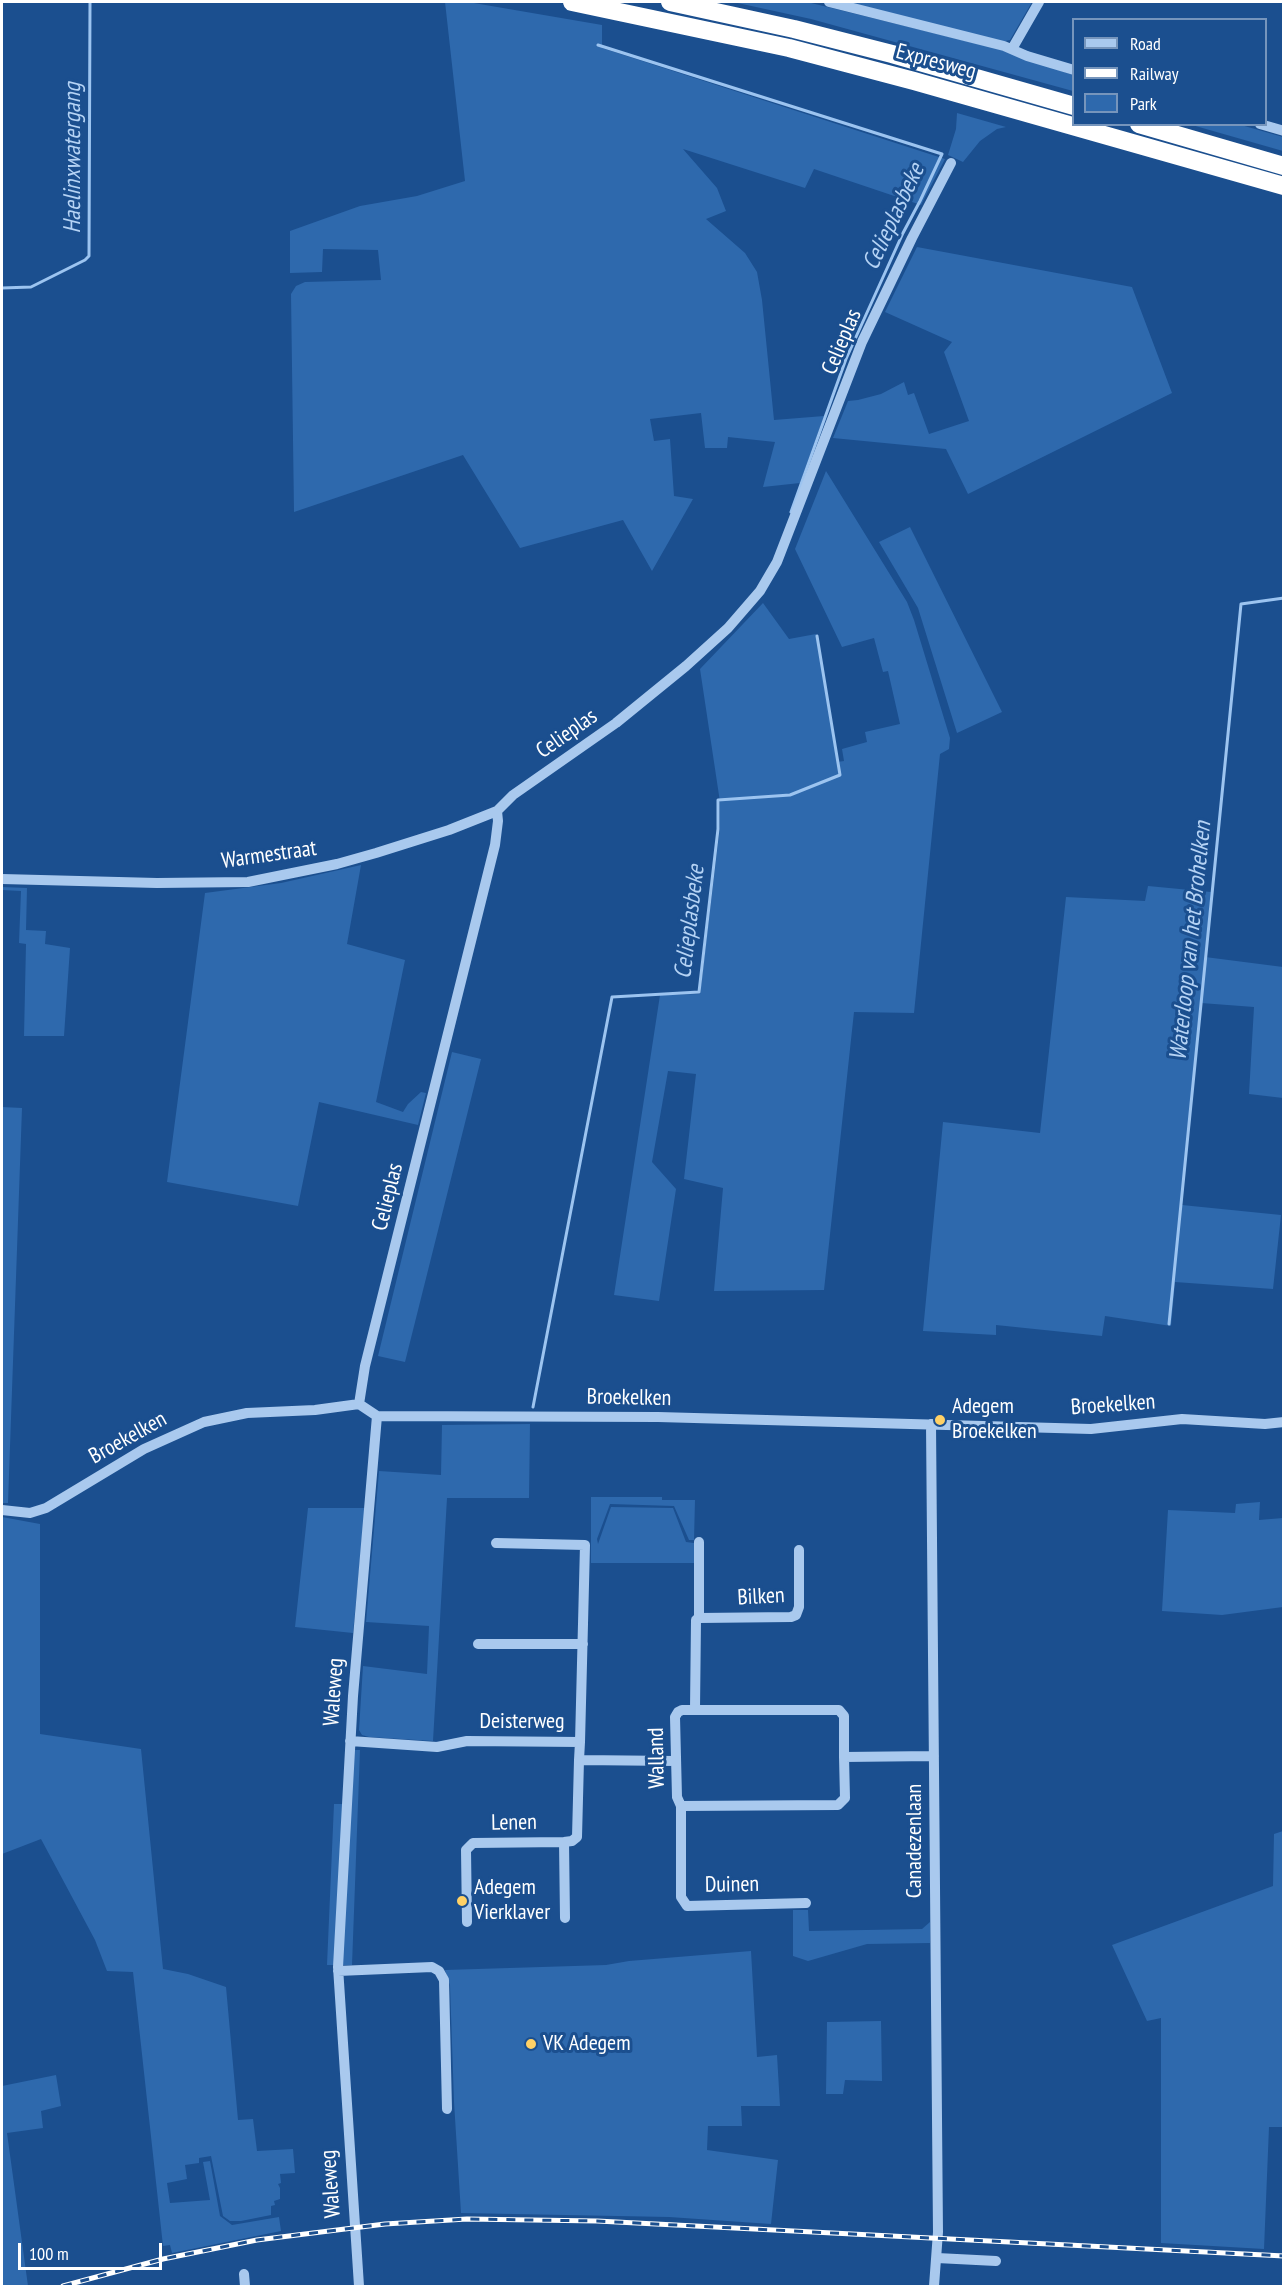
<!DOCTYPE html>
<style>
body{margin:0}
#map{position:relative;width:1285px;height:2288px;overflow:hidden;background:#1b4f8f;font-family:"PT Sans Narrow",sans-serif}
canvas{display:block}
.frame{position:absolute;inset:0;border:3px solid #fff;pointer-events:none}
.legend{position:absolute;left:1072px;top:18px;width:195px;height:108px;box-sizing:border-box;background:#1b4f8f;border:2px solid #7695bc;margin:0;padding:8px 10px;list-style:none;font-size:18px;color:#fff}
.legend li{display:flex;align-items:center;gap:12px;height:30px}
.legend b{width:30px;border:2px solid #7695bc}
.scale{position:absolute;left:18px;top:2243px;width:144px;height:27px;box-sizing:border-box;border:3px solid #fff;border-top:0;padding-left:8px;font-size:18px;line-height:21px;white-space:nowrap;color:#fff;-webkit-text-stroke:4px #1b4f8f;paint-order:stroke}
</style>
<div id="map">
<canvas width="1285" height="2288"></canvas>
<div class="frame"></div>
<ul class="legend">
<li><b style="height:8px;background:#a9c9ee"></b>Road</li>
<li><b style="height:8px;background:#fff"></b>Railway</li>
<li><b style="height:16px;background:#2e69ad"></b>Park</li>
</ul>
<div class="scale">100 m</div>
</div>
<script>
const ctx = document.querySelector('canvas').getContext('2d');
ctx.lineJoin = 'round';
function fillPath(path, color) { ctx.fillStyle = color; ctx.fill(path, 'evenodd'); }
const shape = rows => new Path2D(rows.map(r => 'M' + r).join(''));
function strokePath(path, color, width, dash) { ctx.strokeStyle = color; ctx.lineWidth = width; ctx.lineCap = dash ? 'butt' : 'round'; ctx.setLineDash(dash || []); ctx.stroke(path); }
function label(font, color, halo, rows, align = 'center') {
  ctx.font = font + ' "PT Sans Narrow",sans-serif'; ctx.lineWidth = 6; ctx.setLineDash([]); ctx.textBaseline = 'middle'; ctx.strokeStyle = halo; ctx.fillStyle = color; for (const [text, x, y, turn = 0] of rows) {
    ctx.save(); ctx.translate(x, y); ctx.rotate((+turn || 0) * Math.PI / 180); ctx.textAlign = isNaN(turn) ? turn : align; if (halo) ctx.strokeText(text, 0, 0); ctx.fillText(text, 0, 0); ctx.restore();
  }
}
fillPath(shape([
 [445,2,468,2,602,25,602,48,945,159,921,205,814,169,805,188,683,149,717,188,726,211,706,219,745,253,757,272,762,300,774,420,824,416,800,483,763,487,775,442,728,437,727,448,705,448,701,413,650,419,654,441,670,439,674,496,693,499,652,571,623,520,520,548,463,455,294,512,291,294,296,286,305,282,381,280,378,250,323,249,322,272,290,273,290,231,360,206,417,196,465,181],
 [733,2,807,2,999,49,1073,75,1073,91,811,19],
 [845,2,1032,2,1010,40,1001,42],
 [957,113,1006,127,997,129,980,141,963,162,948,155,956,129],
 [1192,125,1241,125,1283,137,1283,151],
 [917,247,1132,287,1172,393,968,494,946,449,833,438,848,401,858,400,881,394,904,382,908,395,914,393,929,434,969,421,944,352,952,342,885,312],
 [826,471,907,602,914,620,950,738,949,749,940,754,914,1013,854,1012,824,1290,714,1291,723,1188,684,1179,696,1074,668,1071,652,1162,676,1189,659,1301,614,1295,660,995,700,994,720,827,720,802,700,669,763,603,789,639,816,634,837,762,844,761,842,749,867,742,865,732,900,724,888,671,883,672,874,638,842,647,795,549],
 [910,527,1002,712,957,733,918,608,879,542],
 [361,865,347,944,405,960,376,1102,403,1112,408,1104,421,1092,426,1093,418,1125,319,1102,298,1206,167,1182,205,893,281,883],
 [1148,886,1211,892,1205,957,1283,967,1283,1098,1249,1094,1254,1007,1201,1003,1182,1205,1281,1215,1273,1289,1175,1282,1171,1326,1105,1316,1102,1336,996,1325,996,1335,923,1331,943,1122,1040,1133,1066,897,1145,901],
 [2,887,27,888,26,930,46,931,45,944,70,948,64,1036,24,1036,26,944,19,943,21,891,2,890],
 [452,1052,481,1059,405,1362,378,1356],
 [2,1107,22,1108,8,1503,2,1503],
 [530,1424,529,1498,447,1498,433,1741,369,1737,362,1735,359,1730,363,1666,427,1674,429,1626,366,1622,379,1471,441,1475,442,1425],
 [591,1497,662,1497,662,1500,695,1500,694,1540,689,1540,674,1506,610,1504,597,1539,598,1544,611,1507,673,1508,686,1542,694,1543,694,1563,591,1563],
 [1260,1502,1259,1520,1283,1518,1283,1607,1222,1615,1162,1611,1168,1510,1235,1513,1236,1504],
 [308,1508,365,1508,353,1633,295,1627],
 [2,1517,40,1524,40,1734,141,1749,163,1969,188,1974,226,1987,238,2120,253,2119,257,2151,293,2149,295,2173,280,2174,281,2183,278,2184,280,2188,280,2199,274,2201,275,2205,271,2206,271,2215,241,2221,230,2221,223,2216,211,2156,199,2158,199,2163,185,2165,187,2179,167,2183,170,2203,210,2200,203,2162,210,2161,220,2216,232,2225,279,2217,281,2231,172,2253,170,2245,163,2246,133,1972,107,1971,95,1940,41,1839,2,1854],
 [354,1750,360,1750,352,1965,327,1965,334,1804,350,1804],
 [1283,1831,1284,2127,1269,2127,1264,2249,1161,2243,1161,2018,1147,2021,1112,1945,1273,1886,1274,1834],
 [793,1910,808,1910,809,1931,922,1929,930,1922,930,1943,867,1944,808,1961,793,1956],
 [751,1951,757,2057,777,2055,780,2106,741,2106,742,2126,708,2126,707,2150,778,2160,771,2224,669,2217,461,2213,454,2102,450,1985,445,1970,606,1965,629,1961],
 [881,2021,882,2081,845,2080,843,2094,826,2094,827,2022],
 [56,2075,61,2106,41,2111,43,2128,7,2133,28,2286,2,2286,2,2086]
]), '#2e69ad');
strokePath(shape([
 [598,45,942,154,920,201,903,233,846,359,791,512],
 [2,288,31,287,85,260,89,256,90,2],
 [1169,1324,1241,604,1284,598],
 [533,1407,612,997,699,992,718,829,718,800,790,795,840,775,817,636]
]), '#9cc4f0', 3);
strokePath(shape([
 [829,2,1004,46,1027,56,1074,70],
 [1012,49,1039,2],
 [1260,124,1284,131],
 [2,879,157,883,248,882,337,864,376,853,449,830,497,811],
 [359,1404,365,1366,495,845,498,821,497,811,513,795,616,723,686,666,728,628,760,591,777,562,862,342,912,238,951,163],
 [931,1424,938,2232,934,2286],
 [2,1510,30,1513,46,1508,144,1449,204,1422,247,1413,315,1410,359,1404,377,1416,658,1417,1091,1429,1182,1419,1265,1424,1284,1422],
 [496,1543,585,1545,580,1742],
 [699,1618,699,1542],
 [478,1644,583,1644],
 [695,1709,696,1620,699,1618,791,1617,796,1615,799,1607,799,1550],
 [350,1741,437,1747,467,1741,580,1742,579,1760,675,1761],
 [844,1757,845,1798,838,1805,681,1806,677,1797,675,1717,678,1712,682,1710,839,1710,844,1716,844,1757,934,1756],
 [681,1806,681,1897,687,1906,806,1903],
 [564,1842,565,1918],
 [467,1922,466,1850,473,1843,564,1842,572,1841,577,1837,579,1760],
 [338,1971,432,1967,439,1971,444,1980,447,2109],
 [937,2258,996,2261],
 [244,2274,245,2286],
 [359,2286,338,1967,353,1696,377,1416]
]), '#a9c9ee', 10);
strokePath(shape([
 [572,2,789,48,914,81,1284,186],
 [670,2,794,29,892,54,1074,106],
 [1139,124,1284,166]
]), '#fff', 18);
const rail = shape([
 [63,2286,163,2259,257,2240,385,2224,467,2219,597,2221,1284,2256]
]);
strokePath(rail, '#fff', 5);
strokePath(rail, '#1b4f8f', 3, [9]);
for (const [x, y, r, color] of [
 [940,1420,6,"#ffd166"],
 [462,1901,6,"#ffd166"],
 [531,2044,6,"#ffd166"]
]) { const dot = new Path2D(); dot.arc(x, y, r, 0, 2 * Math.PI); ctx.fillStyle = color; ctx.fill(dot); strokePath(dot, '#1b4f8f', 2); }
label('22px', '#fff', '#1b4f8f', [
 ["Expresweg",936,62,15],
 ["Celieplas",842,342,-67],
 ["Celieplas",567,734,-35],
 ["Warmestraat",269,855,-8],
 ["Celieplas",388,1197,-76],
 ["Broekelken",629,1398,1],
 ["Broekelken",1113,1405,-4],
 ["Broekelken",128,1438,-29],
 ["Bilken",761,1597,-3],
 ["Waleweg",334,1692,-86],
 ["Deisterweg",522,1722],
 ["Walland",657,1758,-91],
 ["Lenen",514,1823,-1],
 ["Canadezenlaan",915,1841,-90],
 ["Duinen",732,1885,-1],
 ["Waleweg",331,2184,-94]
]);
label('22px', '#fff', '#1b4f8f', [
 ["Adegem",952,1407],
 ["Broekelken",952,1432],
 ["Adegem",474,1888],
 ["Vierklaver",474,1913],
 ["VK Adegem",543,2044]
], 'left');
label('italic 24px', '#b5d3f5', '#1b4f8f', [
 ["Haelinxwatergang",73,158,-90],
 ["Celieplasbeke",894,217,-65],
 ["Celieplasbeke",690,922,-83],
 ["Waterloop van het Brohelken",1191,941,-84]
]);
</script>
